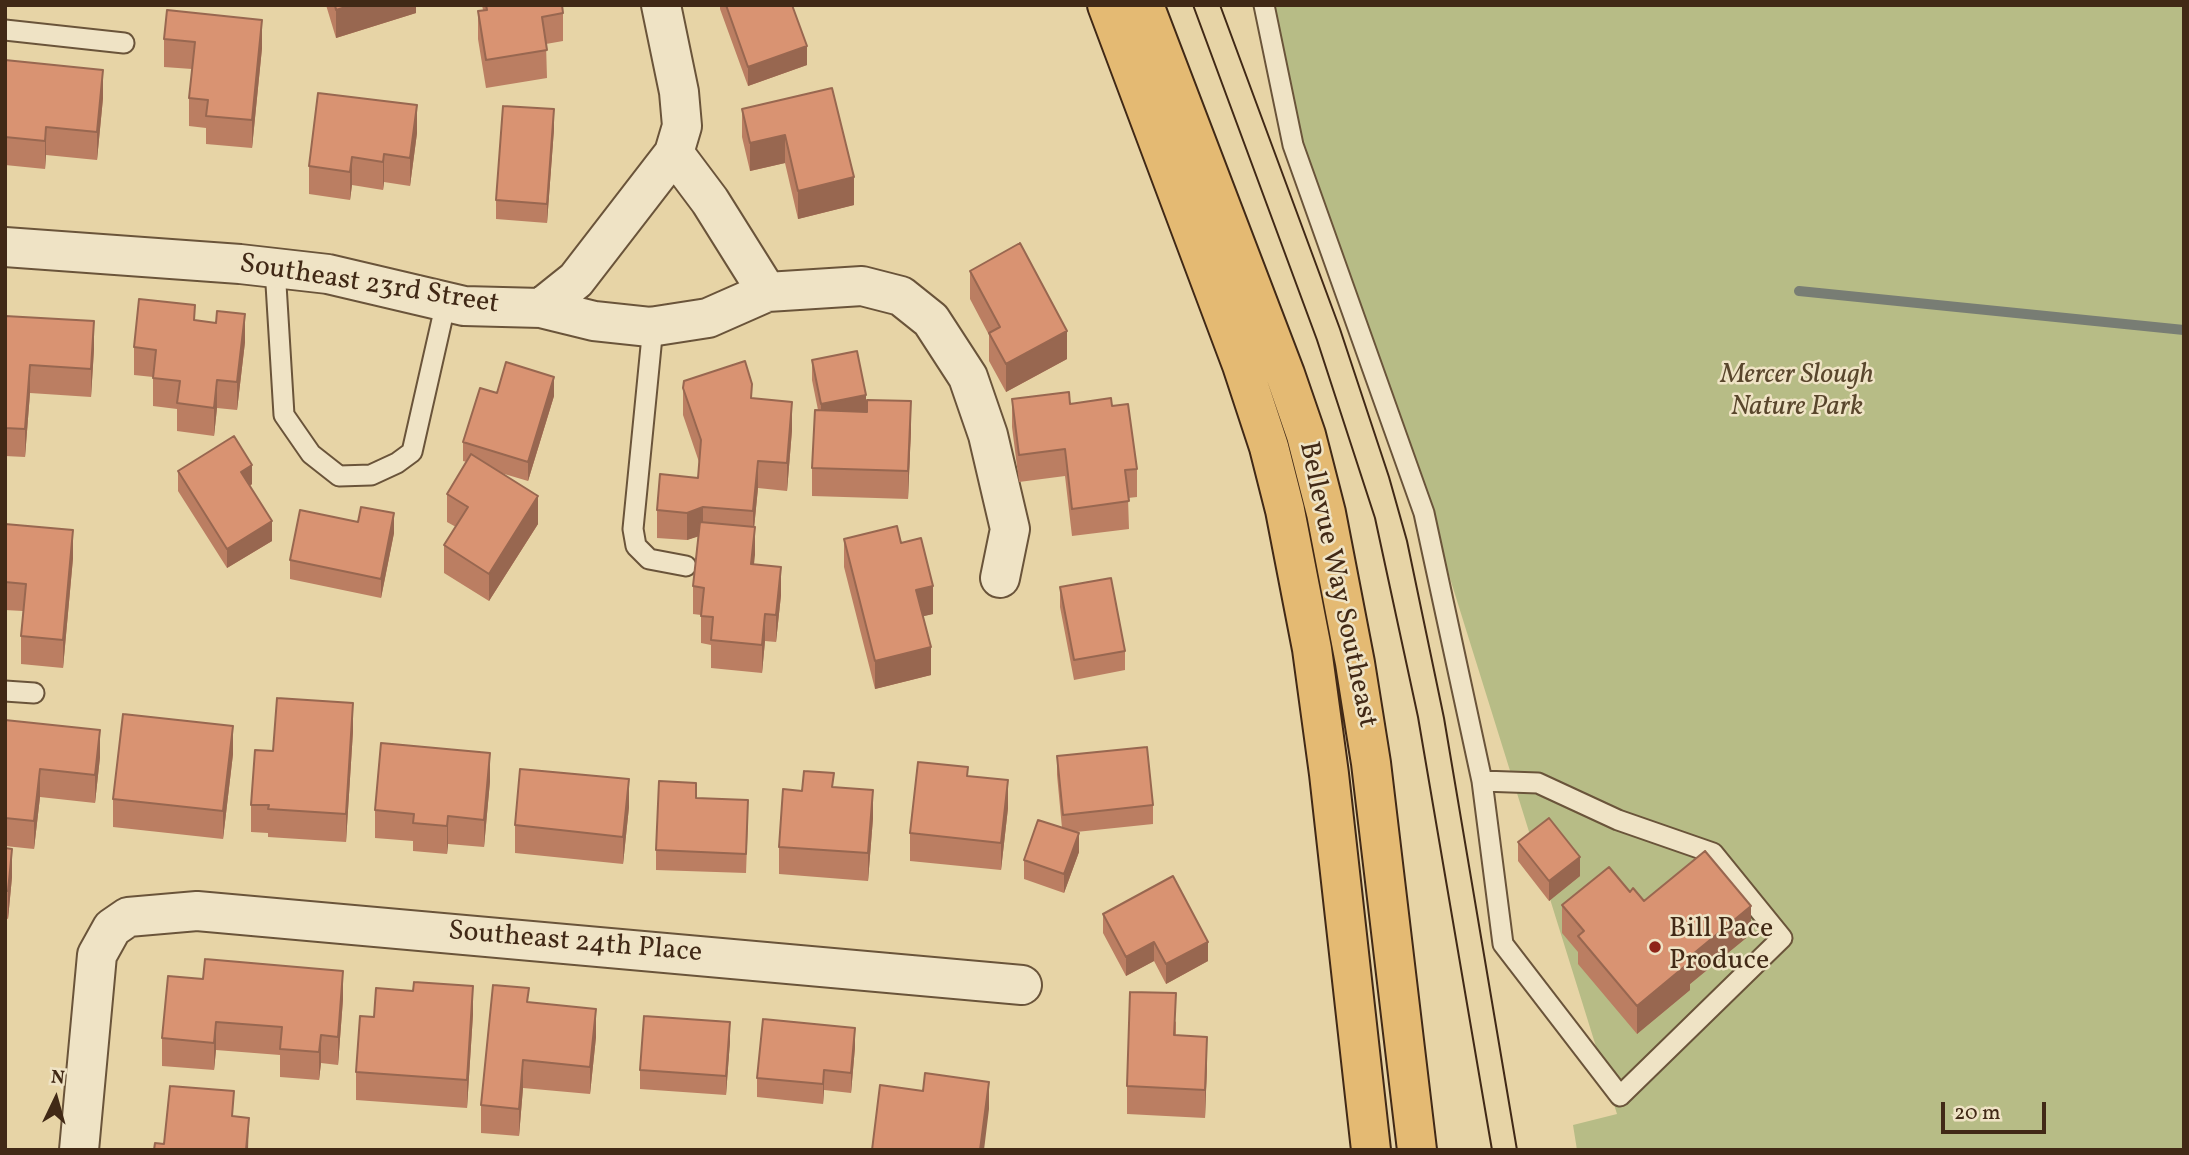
<!DOCTYPE html>
<style>
body{margin:0}
#map{position:relative;width:2189px;height:1155px;overflow:hidden;background:#e7d4a6;font-family:Vollkorn,serif}
canvas{display:block}
.frame{position:absolute;inset:0;border:7px solid #412916;pointer-events:none}
.north{position:absolute;left:21px;top:1064px;width:70px;height:70px;-webkit-text-stroke:5px #efe3c5;paint-order:stroke;rotate:5deg;font-size:19px;font-weight:700;line-height:28px;text-align:center;color:#412916}
.north::after{content:'';display:block;margin:auto;width:24px;height:32px;background:#412916;clip-path:polygon(50% 0,100% 100%,50% 72%,0 100%)}
.scale{position:absolute;left:1941px;top:1102px;width:105px;height:32px;box-sizing:border-box;border:4px solid #412916;border-top:0;padding-left:9px;font-size:21px;line-height:24px;white-space:nowrap;color:#412916;-webkit-text-stroke:5px #efe3c5;paint-order:stroke}
</style>
<div id="map">
<canvas width="2189" height="1155"></canvas>
<div class="frame"></div>
<div class="north">N</div>
<div class="scale">20 m</div>
</div>
<script>
const ctx = document.querySelector('canvas').getContext('2d');
ctx.lineJoin = 'round';
function fillPath(path, color) { ctx.fillStyle = color; ctx.fill(path, 'evenodd'); }
const shape = rows => new Path2D(rows.map(r => 'M' + r).join(''));
function strokePath(path, color, width, dash) { ctx.strokeStyle = color; ctx.lineWidth = width; ctx.lineCap = dash ? 'butt' : 'round'; ctx.setLineDash(dash || []); ctx.stroke(path); }
function label(font, color, halo, rows, align = 'center') {
  ctx.font = font + ' Vollkorn,serif'; ctx.lineWidth = 5; ctx.setLineDash([]); ctx.textBaseline = 'middle'; ctx.strokeStyle = halo; ctx.fillStyle = color; for (const [text, x, y, turn = 0] of rows) {
    ctx.save(); ctx.translate(x, y); ctx.rotate((+turn || 0) * Math.PI / 180); ctx.textAlign = isNaN(turn) ? turn : align; if (halo) ctx.strokeText(text, 0, 0); ctx.fillText(text, 0, 0); ctx.restore();
  }
}
fillPath(shape([
 [1252,5,2184,5,2184,1150,1577,1150,1573,1125,1617,1114,1420,482]
]), '#b7bc86');
strokePath(shape([
 [1799,291,2184,330]
]), '#787d74', 10);
const service = shape([
 [1264,5,1293,145,1424,513,1482,781,1503,944,1620,1096,1782,938,1713,853,1618,820,1538,783,1482,781],
 [5,30,124,43],
 [275,268,284,415,311,454,339,476,371,475,397,463,412,452,446,302],
 [653,326,633,529,636,546,649,559,686,566],
 [5,691,34,693]
]);
const minor = shape([
 [674,153,710,201,767,292,862,286,901,296,931,320,968,377,988,435,1010,529,1000,578],
 [5,247,240,264,328,274,464,306,541,308,594,321,650,327,708,318,767,292],
 [541,308,576,280,674,153,682,126,679,92,661,5],
 [79,1150,97,955,112,928,128,917,197,911,1022,985]
]);
const primary = shape([
 [1107,5,1242,365,1269,447,1285,510,1312,649,1329,774,1371,1150],
 [1144,5,1285,374,1306,435,1326,513,1355,663,1371,763,1417,1150]
]);
strokePath(service, '#6a543a', 23);
strokePath(minor, '#6a543a', 42);
strokePath(primary, '#412916', 42);
strokePath(service, '#efe3c5', 19);
strokePath(minor, '#efe3c5', 38);
strokePath(primary, '#e4ba73', 38);
strokePath(shape([
 [1193,5,1317,340,1375,518,1418,717,1492,1150],
 [1220,5,1340,329,1389,477,1407,541,1444,718,1517,1150]
]), '#412916', 2);
fillPath(shape([
 [326,5,416,5,416,13,336,38],
 [482,5,562,5,563,13,563,41,546,44,547,78,486,88,478,39,478,11,483,10],
 [720,5,792,5,807,65,748,86,720,9],
 [164,39,262,48,252,148,206,144,206,128,189,126,189,98,192,69,164,67],
 [5,60,103,98,97,160,46,155,45,169,5,165],
 [832,88,854,205,798,219,785,163,750,171,742,137,742,109],
 [554,129,547,223,496,219,496,200],
 [417,133,410,186,384,182,383,190,352,185,350,200,309,194,309,166],
 [970,271,1067,359,1006,392,989,361,989,335,970,299],
 [5,316,94,349,91,397,30,393,25,457,5,456],
 [195,320,245,342,237,410,217,408,214,436,177,431,177,409,153,406,153,377,134,375,134,347],
 [812,360,866,412,911,429,908,499,812,496,812,468,818,410,812,380],
 [683,388,752,398,792,430,787,491,758,488,754,527,754,564,781,595,776,642,765,641,762,673,711,668,711,645,701,643,701,615,693,614,693,586,698,536,687,540,657,538,657,510,698,478,699,462,683,415],
 [497,393,554,396,528,481,501,473,538,524,489,601,444,573,444,545,456,527,447,522,447,494,467,462,463,461,463,442],
 [1012,399,1112,406,1137,469,1137,497,1128,498,1129,529,1072,536,1065,476,1019,482,1012,427],
 [178,471,252,484,250,486,272,541,227,568,178,491],
 [358,522,394,533,381,598,290,579,290,560],
 [5,524,73,558,63,668,21,664,21,636,23,611,5,610],
 [844,539,933,614,923,616,931,675,875,689,844,567],
 [1060,587,1125,651,1125,670,1074,680,1060,607],
 [5,720,100,757,95,803,40,797,34,849,5,846],
 [353,731,346,842,268,837,268,833,251,832,251,805,273,751],
 [233,754,223,839,113,827,113,799],
 [1057,756,1153,805,1153,824,1076,832,1079,852,1064,893,1024,879,1024,860,1062,828,1057,775],
 [968,776,1008,808,1001,870,910,861,910,833],
 [490,781,484,847,448,844,447,854,413,851,413,841,375,838,375,810],
 [834,787,873,818,868,881,779,874,779,847,802,791],
 [696,798,748,819,746,873,656,870,656,850],
 [629,807,623,864,515,853,515,825],
 [1518,842,1580,876,1549,901,1518,861],
 [5,848,12,877,8,919,5,918],
 [1644,901,1751,934,1690,984,1690,990,1637,1034,1578,964,1578,952,1562,933,1562,905],
 [1103,914,1208,961,1166,984,1154,961,1126,976,1103,933],
 [168,976,343,999,338,1065,321,1063,319,1080,280,1077,280,1055,216,1050,214,1070,162,1066,162,1038],
 [529,1002,596,1037,590,1094,523,1088,519,1136,481,1133,481,1105],
 [473,1014,467,1108,356,1100,356,1072,374,1017],
 [1176,1021,1176,1035,1207,1065,1205,1118,1127,1114,1127,1086],
 [730,1041,726,1095,640,1089,640,1070],
 [855,1047,851,1093,824,1090,823,1104,757,1097,757,1078]
]), '#bb7e62');
fillPath(shape([
 [352,5,416,5,416,13,336,38,336,10],
 [262,20,262,48,252,148,252,120],
 [807,46,807,65,748,86,748,67],
 [103,70,103,98,97,160,97,132],
 [417,105,417,133,410,186,410,158],
 [554,109,554,129,547,223,547,204],
 [46,127,46,155,45,169,45,141],
 [785,135,785,163,750,171,750,143],
 [384,154,384,182,383,190,383,162],
 [352,157,352,185,350,200,350,172],
 [854,177,854,205,798,219,798,191],
 [245,314,245,342,237,410,237,382],
 [94,321,94,349,91,397,91,369],
 [1067,331,1067,359,1006,392,1006,364],
 [30,365,30,393,25,457,25,429],
 [554,377,554,396,528,481,528,462],
 [217,380,217,408,214,436,214,408],
 [866,395,866,414,821,423,821,404],
 [911,401,911,429,908,499,908,471],
 [792,402,792,430,787,491,787,463],
 [758,461,758,488,753,539,753,511],
 [252,465,252,484,241,491,241,472],
 [538,496,538,524,489,601,489,574],
 [703,507,703,535,687,540,687,513],
 [394,513,394,533,381,598,381,579],
 [272,521,272,541,227,568,227,549],
 [755,527,755,555,751,592,751,564],
 [73,530,73,558,63,668,63,640],
 [781,567,781,595,776,642,776,615],
 [933,586,933,614,916,618,916,590],
 [765,614,765,641,762,673,762,645],
 [931,647,931,675,875,689,875,661],
 [353,703,353,731,346,842,346,814],
 [233,726,233,754,223,839,223,811],
 [100,730,100,757,95,803,95,775],
 [490,753,490,781,484,847,484,820],
 [40,769,40,797,34,849,34,821],
 [629,779,629,807,623,864,623,837],
 [1008,780,1008,808,1001,870,1001,843],
 [873,790,873,818,868,881,868,853],
 [448,816,448,844,447,854,447,826],
 [1079,833,1079,852,1064,893,1064,874],
 [12,849,12,877,8,919,8,891],
 [1580,857,1580,876,1549,901,1549,881],
 [1751,906,1751,934,1690,984,1690,990,1637,1034,1637,1006,1687,959],
 [1154,942,1154,961,1126,976,1126,957],
 [1208,942,1208,961,1166,984,1166,964],
 [343,971,343,999,338,1065,338,1037],
 [473,986,473,1014,467,1108,467,1080],
 [596,1009,596,1037,590,1094,590,1067],
 [216,1022,216,1050,214,1070,214,1043],
 [730,1022,730,1041,726,1095,726,1076],
 [855,1028,855,1047,851,1093,851,1073],
 [321,1035,321,1063,319,1080,319,1052],
 [1207,1037,1207,1065,1205,1118,1205,1090],
 [523,1060,523,1088,519,1136,519,1109],
 [824,1070,824,1090,823,1104,823,1084],
 [989,1082,989,1109,984,1150,980,1150],
 [249,1118,248,1150,246,1150]
]), '#986750');
const building = shape([
 [335,5,352,5,336,10,335,5],
 [486,5,562,5,563,13,542,17,547,50,486,60,478,11,487,10,486,5],
 [726,5,792,5,807,46,748,67,726,5],
 [167,10,262,20,252,120,206,116,208,100,189,98,195,42,164,39,167,10],
 [5,60,103,70,97,132,46,127,45,141,5,137,5,60],
 [832,88,854,177,798,191,785,135,750,143,742,109,832,88],
 [318,93,417,105,410,158,384,154,383,162,352,157,350,172,309,166,318,93],
 [503,106,554,109,547,204,496,200,503,106],
 [1020,243,1067,331,1006,364,989,333,1000,327,970,271,1020,243],
 [139,299,195,305,194,320,216,323,217,311,245,314,237,382,217,380,214,408,177,403,180,381,153,378,156,350,134,347,139,299],
 [5,316,94,321,91,369,30,365,25,429,5,428,5,316],
 [857,351,866,395,821,404,812,360,857,351],
 [745,361,752,384,751,398,792,402,787,463,758,461,753,511,703,507,687,513,657,510,660,474,698,478,701,440,683,388,684,381,745,361],
 [506,362,554,377,528,462,463,442,480,388,497,393,506,362],
 [1069,392,1070,404,1111,398,1112,406,1128,404,1137,469,1125,470,1129,501,1072,509,1065,449,1019,455,1012,399,1069,392],
 [867,400,911,401,908,471,812,468,815,410,867,412,867,400],
 [234,436,252,465,241,472,272,521,227,549,178,471,234,436],
 [471,454,538,496,489,574,444,545,468,507,447,494,471,454],
 [361,507,394,513,381,579,290,560,300,510,358,522,361,507],
 [700,522,755,527,751,564,781,567,776,615,765,614,762,645,711,640,713,617,701,616,704,588,693,586,700,522],
 [5,524,73,530,63,640,21,636,26,584,5,582,5,524],
 [897,526,901,543,921,538,933,586,916,590,931,647,875,661,844,539,897,526],
 [1111,578,1125,651,1074,660,1060,587,1111,578],
 [277,698,353,703,346,814,268,809,269,805,251,805,255,750,273,751,277,698],
 [123,714,233,726,223,811,113,799,123,714],
 [5,720,100,730,95,775,40,769,34,821,5,818,5,720],
 [381,743,490,753,484,820,448,816,447,826,413,823,414,814,375,810,381,743],
 [1147,747,1153,805,1063,815,1057,756,1147,747],
 [918,762,968,767,967,776,1008,780,1001,843,910,833,918,762],
 [520,769,629,779,623,837,515,825,520,769],
 [804,771,834,773,832,787,873,790,868,853,779,847,783,789,802,791,804,771],
 [659,781,696,783,696,798,748,800,746,854,656,850,659,781],
 [1549,818,1580,857,1549,881,1518,842,1549,818],
 [1038,820,1079,833,1064,874,1024,860,1038,820],
 [5,848,12,849,8,891,5,891,5,848],
 [1705,851,1751,906,1687,959,1690,962,1637,1006,1578,936,1584,931,1562,905,1609,867,1630,892,1633,888,1644,901,1705,851],
 [1173,876,1208,942,1166,964,1154,942,1126,957,1103,914,1173,876],
 [205,959,343,971,338,1037,321,1035,319,1052,280,1049,282,1027,216,1022,214,1043,162,1038,168,976,203,979,205,959],
 [414,982,473,986,467,1080,356,1072,360,1016,374,1017,376,988,413,991,414,982],
 [493,985,529,988,527,1002,596,1009,590,1067,523,1060,519,1109,481,1105,493,985],
 [1130,992,1176,993,1174,1035,1207,1037,1205,1090,1127,1086,1130,992],
 [644,1016,730,1022,726,1076,640,1070,644,1016],
 [763,1019,855,1028,851,1073,824,1070,823,1084,757,1078,763,1019],
 [925,1073,989,1082,980,1150,872,1150,880,1085,923,1091,925,1073],
 [170,1086,234,1091,232,1116,249,1118,246,1150,154,1150,155,1143,164,1144,170,1086]
]);
fillPath(building, '#d99372');
strokePath(building, '#986750', 2);
for (const [x, y, r, color] of [
 [1655,947,7,"#8f2418"]
]) { const dot = new Path2D(); dot.arc(x, y, r, 0, 2 * Math.PI); ctx.fillStyle = color; ctx.fill(dot); strokePath(dot, '#efe3c5', 2.5); }
label('28px', '#412916', '#efe3c5', [
 ["Southeast 23rd Street",369,286,9],
 ["Bellevue Way Southeast",1336,585,78],
 ["Southeast 24th Place",575,944,5]
]);
label('italic 28px', '#59462c', '#efe3c5', [
 ["Mercer Slough",1797,377],
 ["Nature Park",1797,409]
]);
label('28px', '#412916', '#efe3c5', [
 ["Bill Pace",1669,931],
 ["Produce",1669,963]
], 'left');
</script>
